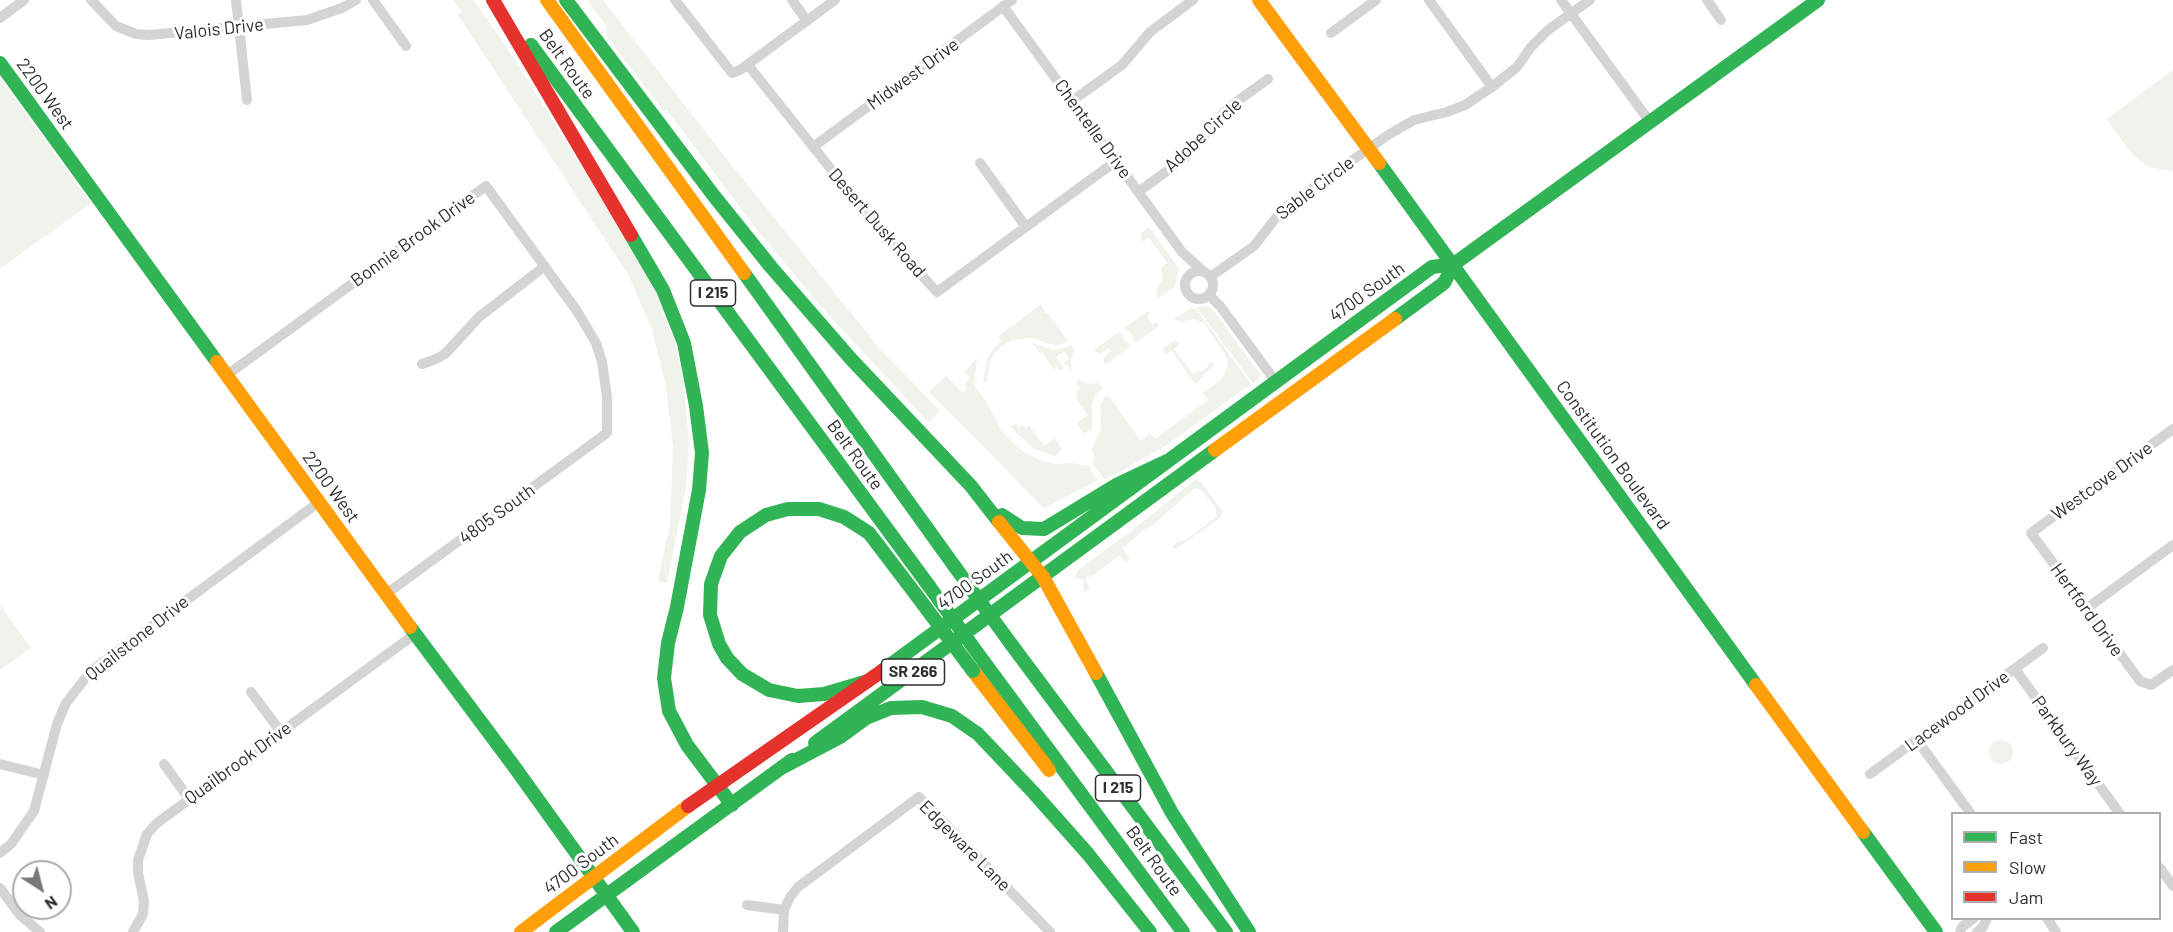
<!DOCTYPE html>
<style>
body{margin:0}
#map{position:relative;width:2173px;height:932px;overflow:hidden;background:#fff;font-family:Barlow,sans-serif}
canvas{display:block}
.legend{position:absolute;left:1951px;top:812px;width:210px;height:108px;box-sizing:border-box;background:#fff;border:2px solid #acacac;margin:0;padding:8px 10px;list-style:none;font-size:18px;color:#2f2f2f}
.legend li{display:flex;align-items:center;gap:12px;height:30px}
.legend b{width:30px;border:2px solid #acacac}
.north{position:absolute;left:12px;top:860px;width:60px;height:60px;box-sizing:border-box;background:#fff;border:2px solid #acacac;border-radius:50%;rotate:144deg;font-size:16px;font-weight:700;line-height:24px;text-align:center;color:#2f2f2f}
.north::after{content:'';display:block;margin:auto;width:21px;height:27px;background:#787878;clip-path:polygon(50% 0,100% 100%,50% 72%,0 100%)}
</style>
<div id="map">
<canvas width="2173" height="932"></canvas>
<ul class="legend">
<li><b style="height:8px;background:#30b455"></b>Fast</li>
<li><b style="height:8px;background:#ff9f0a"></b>Slow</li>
<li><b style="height:8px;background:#e5322d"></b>Jam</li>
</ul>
<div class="north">N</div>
</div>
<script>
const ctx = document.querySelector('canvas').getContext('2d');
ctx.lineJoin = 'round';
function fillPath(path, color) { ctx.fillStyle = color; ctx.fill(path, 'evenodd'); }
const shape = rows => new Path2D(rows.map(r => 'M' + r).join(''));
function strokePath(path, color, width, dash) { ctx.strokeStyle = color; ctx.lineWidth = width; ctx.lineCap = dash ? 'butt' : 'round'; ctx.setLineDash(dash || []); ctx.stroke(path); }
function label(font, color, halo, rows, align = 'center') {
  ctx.font = font + ' Barlow,sans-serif'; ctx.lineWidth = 6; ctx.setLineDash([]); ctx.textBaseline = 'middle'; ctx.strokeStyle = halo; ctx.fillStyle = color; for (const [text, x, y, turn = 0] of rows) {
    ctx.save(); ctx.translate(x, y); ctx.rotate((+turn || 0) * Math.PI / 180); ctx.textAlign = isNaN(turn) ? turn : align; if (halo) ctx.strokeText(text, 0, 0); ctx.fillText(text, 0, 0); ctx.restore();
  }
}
fillPath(shape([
 [453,0,473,0,502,40,643,264,675,342,683,379,689,441,686,487,667,583,658,581,670,524,673,447,666,387,652,330,629,276,458,15,462,12],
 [587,0,603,0,718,148,880,349,940,411,929,423,824,310,754,226,667,110,664,112,607,37,606,25],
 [2173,70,2173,171,2147,167,2130,152,2107,119],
 [0,78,91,203,0,269],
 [1149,227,1179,269,1175,287,1158,298,1156,292,1163,277,1161,268,1167,263,1149,238,1143,241,1141,240,1141,233],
 [1041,304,1046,314,1048,314,1068,341,1057,346,1032,338,1012,340,1001,347,994,354,990,362,987,381,983,382,987,360,994,347,1001,341,999,336],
 [1207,306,1214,311,1260,374,1258,380,1253,383,1196,307],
 [1190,308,1196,309,1199,313,1251,384,1167,445,1105,480,1092,463,1094,457,1092,449,1101,428,1100,405,1105,397,1108,395,1141,441,1150,433,1155,439,1208,400,1203,393,1222,379,1228,366,1227,358,1204,323,1194,319,1181,322,1174,319],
 [1148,311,1150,314,1147,317,1153,325,1156,322,1159,326,1135,343,1132,334,1124,328],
 [1120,331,1124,339,1131,346,1105,365,1103,358,1111,351,1108,348,1100,354,1094,350],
 [1174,340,1178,341,1180,344,1174,349,1193,374,1198,371,1201,372,1208,367,1207,364,1214,361,1213,367,1202,375,1204,377,1195,384,1172,351,1166,355,1163,352,1163,349],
 [1032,343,1054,350,1061,349,1071,345,1075,350,1071,358,1072,371,1064,363,1069,359,1064,351,1056,357,1064,368,1060,371,1057,367,1054,370,1042,352,1040,353],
 [977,358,974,385,987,403,1001,430,1014,444,1025,453,1042,461,1056,464,1073,463,1088,466,1098,480,1044,508,929,392,946,376,963,393,967,388,964,384,970,378,964,372],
 [1079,380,1089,384,1099,383,1103,389,1096,394,1092,403,1092,428,1084,434,1076,423,1088,415,1075,398,1078,396,1075,392,1080,388,1076,383],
 [1016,423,1019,428,1023,425,1026,429,1029,425,1044,446,1055,438,1062,450,1055,456,1034,449,1010,427],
 [1196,479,1202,483,1223,512,1220,518,1176,549,1173,548,1173,545,1179,541,1186,540,1217,516,1216,509,1202,490,1195,488,1154,524,1145,529,1123,548,1130,559,1125,562,1120,555,1091,577,1087,576,1086,581,1090,588,1083,592,1084,580,1075,578,1078,570,1129,533],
 [0,605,31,648,0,670],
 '1989 752a12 12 0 1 1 24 0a12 12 0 1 1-24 0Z'
]), '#f0f2ec');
strokePath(shape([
 [91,0,116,26,136,34,149,35,307,20,342,8,356,0],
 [236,0,247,100],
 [373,0,406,46],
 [675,0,732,73,740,70,835,0],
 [792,0,807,21],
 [1429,0,1492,87],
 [1561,0,1650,122],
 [1707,0,1721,20],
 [1003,6,1182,252,1204,272],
 [0,18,24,0],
 [1331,33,1376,0],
 [748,65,873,222,937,292,1116,161],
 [1072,101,1122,65,1150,32,1193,0],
 [813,147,1012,0],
 [980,163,1026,227],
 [1138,192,1185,158,1228,108,1268,79],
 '1185 285a14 14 0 1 1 28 0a14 14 0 1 1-28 0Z',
 [1210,277,1254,246,1282,210,1388,135,1414,120,1447,112,1465,105,1492,87,1517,67,1531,47,1548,30,1590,0],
 [1209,295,1220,306,1276,382],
 [422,364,436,359,445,354,479,317,545,266],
 [227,375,486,186,577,311,596,343,602,362,607,397,607,433,386,594],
 [2173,429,2031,533,2140,681,2151,685,2173,670],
 [2086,609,2173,545],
 [2015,669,2120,814],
 [251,692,281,732],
 [1917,740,1971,814],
 [0,764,44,775],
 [164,764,189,799],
 [1870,774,2043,648],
 [0,853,11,844,34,811,57,724,66,703,91,671,319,502],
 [2160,868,2173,886],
 [0,888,20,915,40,932],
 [747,905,784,910],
 [2047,918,2056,932],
 [133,932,143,914,144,901,138,873,138,860,147,834,157,823,415,634],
 [783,932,784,910,790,897,798,887,919,797,1050,932],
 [1960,932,1962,927,1974,918],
 [1977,932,1983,927,1987,918]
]), '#d4d4d4', 10);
strokePath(shape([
 [566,0,714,196,771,267,851,359,971,486,999,522],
 [531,45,929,586],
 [0,63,217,362],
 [1379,163,1756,685],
 [631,235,663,290,684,343,696,406,702,453,699,490,677,607,668,643,664,678,669,711,687,745,732,805],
 [744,273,955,567],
 [1395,319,1444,283,1454,264,1818,0],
 [1002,515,1022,528,1044,529,1118,484,1169,460],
 [410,627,513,765,633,932],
 [1011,644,1226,932],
 [984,662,1183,932],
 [882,671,1432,267,1454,264],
 [1096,673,1172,813,1249,932],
 [868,681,824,694,798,696,769,690,742,674,727,658,719,644,710,615,711,584,721,556,740,532,766,515,788,509,819,509,844,517,869,533,917,596],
 [815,743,1215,450],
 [783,767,840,737,866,718,891,708,922,707,952,716,978,734,1033,792,1088,854,1150,932],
 [1863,832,1936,932],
 [556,932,792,760]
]), '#30b455', 14);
strokePath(shape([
 [547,0,744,273],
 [1259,0,1379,163],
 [217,362,410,627],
 [1215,450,1395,319],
 [999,522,1043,577,1096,673],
 [973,671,1049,770],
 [1756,685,1863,832],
 [521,932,688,806]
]), '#ff9f0a', 14);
strokePath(shape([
 [493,0,631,235],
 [688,806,882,671]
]), '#e5322d', 14);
strokePath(shape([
 [955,567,1011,644],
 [929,586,984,662],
 [917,596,973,671]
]), '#30b455', 14);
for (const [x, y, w] of [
 [713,293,45],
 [913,672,63],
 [1118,788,45]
]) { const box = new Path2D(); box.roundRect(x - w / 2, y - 13, w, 26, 4.5); ctx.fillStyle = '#fff'; ctx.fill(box); strokePath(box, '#2f2f2f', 1.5); }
label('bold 16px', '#2f2f2f', null, [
 ["I 215",713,293],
 ["SR 266",913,672],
 ["I 215",1118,788]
]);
label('18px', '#2f2f2f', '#fff', [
 ["Valois Drive",219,29,-6],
 ["Belt Route",567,64,54],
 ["Midwest Drive",913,74,-36],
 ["2200 West",45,94,54],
 ["Chentelle Drive",1093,129,54],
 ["Adobe Circle",1203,135,-43],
 ["Sable Circle",1315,188,-37],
 ["Desert Dusk Road",877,223,49],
 ["Bonnie Brook Drive",413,239,-36],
 ["4700 South",1367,292,-36],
 ["Belt Route",855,455,54],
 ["Constitution Boulevard",1613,455,54],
 ["Westcove Drive",2102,481,-36],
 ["2200 West",331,487,54],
 ["4805 South",497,514,-36],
 ["4700 South",975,580,-36],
 ["Hertford Drive",2087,610,54],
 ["Quailstone Drive",137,638,-38],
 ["Lacewood Drive",1957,711,-36],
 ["Parkbury Way",2067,741,54],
 ["Quailbrook Drive",238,763,-36],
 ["Edgeware Lane",965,846,45],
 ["Belt Route",1154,861,54],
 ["4700 South",581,864,-37]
]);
</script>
